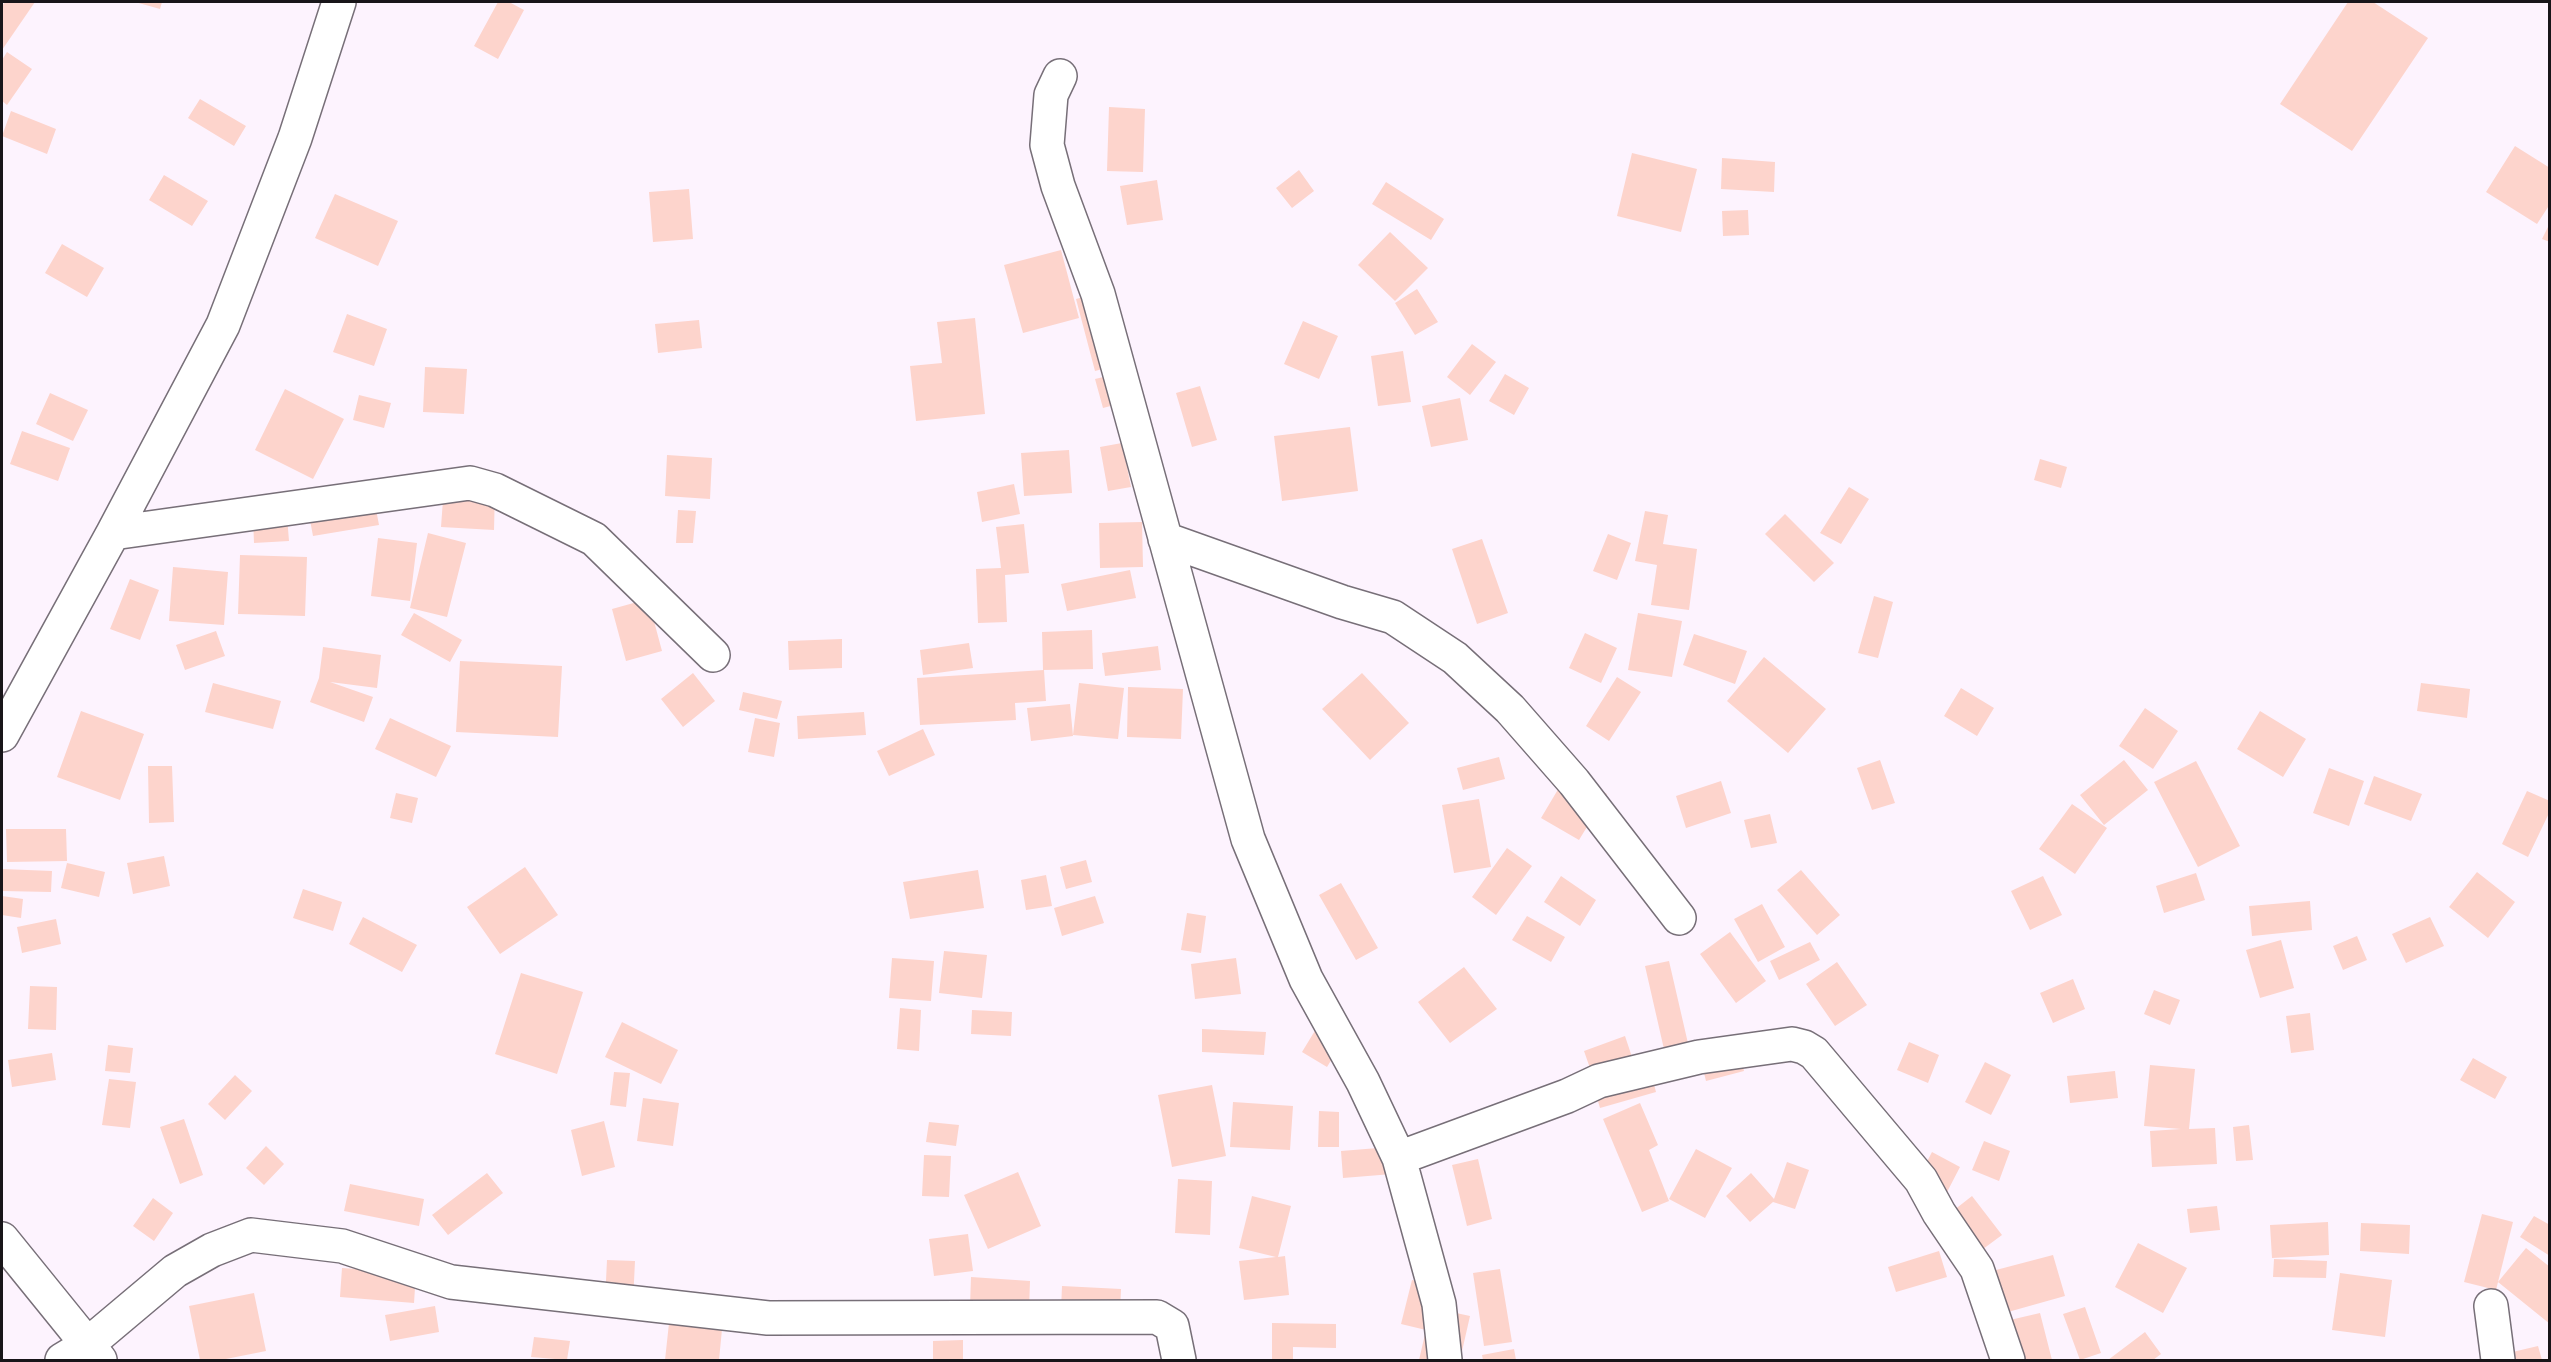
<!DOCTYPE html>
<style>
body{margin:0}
#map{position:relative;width:2551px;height:1362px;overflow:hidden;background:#fdf3fe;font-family:Spectral,serif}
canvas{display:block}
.frame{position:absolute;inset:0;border:3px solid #181519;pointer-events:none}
</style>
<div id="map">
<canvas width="2551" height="1362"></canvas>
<div class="frame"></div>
</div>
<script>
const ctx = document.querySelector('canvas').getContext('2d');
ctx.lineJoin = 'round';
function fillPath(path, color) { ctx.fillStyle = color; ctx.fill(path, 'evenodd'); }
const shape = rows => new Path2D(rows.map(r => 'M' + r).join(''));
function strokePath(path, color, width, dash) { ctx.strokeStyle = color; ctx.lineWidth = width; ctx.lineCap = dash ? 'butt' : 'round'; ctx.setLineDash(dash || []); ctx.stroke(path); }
fillPath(shape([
 [5,2,35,2,2,50,2,6],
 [135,2,162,2,160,9],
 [498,2,509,2,524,10,498,59,474,46],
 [2348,2,2373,2,2428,38,2352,151,2280,104],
 [7,52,32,69,7,105,2,101,2,60],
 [200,99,246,126,234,146,188,118],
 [1109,107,1145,109,1143,172,1107,171],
 [11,111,56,129,47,154,2,136],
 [2515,146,2550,168,2550,204,2537,224,2486,192],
 [1632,153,1697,169,1681,232,1617,216],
 [1722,158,1775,162,1774,192,1721,189],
 [1299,170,1314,191,1292,208,1276,188],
 [164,175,208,201,192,226,149,200],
 [1157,180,1163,220,1127,225,1120,186],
 [1386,182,1444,219,1431,240,1372,204],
 [689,189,693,239,653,242,649,192],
 [335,194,398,221,378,266,315,238],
 [1748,210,1749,235,1723,236,1722,211],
 [2550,223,2550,242,2542,239],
 [1390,232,1428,268,1395,301,1358,265],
 [62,244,104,268,87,297,45,273],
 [1061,250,1079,318,1023,333,1004,265],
 [1417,289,1438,322,1415,335,1395,303],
 [1107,291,1126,363,1095,371,1076,299],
 [347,314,387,329,374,366,333,352],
 [975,318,985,414,916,421,910,366,942,363,937,322],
 [699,320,702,348,658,353,655,324],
 [1303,321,1338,336,1319,379,1284,364],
 [1472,344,1496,362,1470,395,1447,377],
 [1403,351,1411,402,1378,406,1371,356],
 [425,367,467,369,464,414,423,412],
 [1129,371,1137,399,1103,408,1095,379],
 [1505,374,1529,388,1514,415,1489,401],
 [1200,386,1217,440,1192,447,1176,393],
 [285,389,344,419,313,479,255,450],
 [50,393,88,410,73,441,36,424],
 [359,395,391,403,384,428,353,420],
 [1460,398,1468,440,1431,447,1422,406],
 [1350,427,1358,491,1282,501,1274,436],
 [22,431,70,448,58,481,10,464],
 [1122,443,1131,487,1108,491,1100,447],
 [1069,450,1072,493,1024,496,1021,453],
 [667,455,712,458,710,499,665,496],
 [2040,459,2067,467,2061,488,2034,480],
 [1014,484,1020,514,982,522,977,492],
 [444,486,495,489,494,530,441,527],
 [1849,487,1869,499,1841,544,1820,533],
 [375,504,379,525,313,536,309,515],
 [678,510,696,511,693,543,676,543],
 [1645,511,1668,515,1663,544,1697,549,1689,610,1651,605,1657,565,1635,561],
 [1785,514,1834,563,1814,582,1765,534],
 [287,516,289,541,254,543,253,517],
 [1142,522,1143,567,1100,568,1099,523],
 [1024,524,1029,573,1005,575,1007,622,978,623,976,569,1001,568,996,527],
 [428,533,466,543,447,617,410,608],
 [1608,534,1631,543,1617,580,1593,571],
 [378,538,417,543,410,601,371,596],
 [1482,539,1508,613,1477,624,1452,549],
 [240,555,307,557,305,616,238,614],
 [173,567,228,572,224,625,169,621],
 [1130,570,1136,598,1067,611,1061,584],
 [130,579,159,590,140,640,110,629],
 [1874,596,1893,602,1878,658,1858,653],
 [648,599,662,651,626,661,612,609],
 [414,613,462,640,450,662,401,635],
 [1638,613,1682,621,1672,677,1628,670],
 [1092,630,1093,669,1043,670,1042,632],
 [216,631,225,656,185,670,176,645],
 [1585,633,1617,648,1601,683,1569,668],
 [1694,634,1747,651,1735,684,1683,665],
 [842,639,842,668,789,670,788,641],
 [969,643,973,668,923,675,920,650],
 [1158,646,1161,670,1105,676,1102,653],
 [323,647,381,655,377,688,330,682,373,697,364,722,310,702,319,678],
 [1764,657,1826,709,1788,753,1727,701],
 [460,661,562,666,558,737,456,732],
 [1044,670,1046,701,1015,703,1016,720,920,725,917,678],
 [693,673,715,701,683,727,661,699],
 [1362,673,1409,723,1370,760,1322,709],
 [1617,677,1641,692,1609,741,1586,726],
 [213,683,281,701,273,729,205,712],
 [1079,683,1124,688,1118,739,1073,735],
 [2421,683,2470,689,2467,718,2417,711],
 [1128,687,1183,689,1181,739,1127,737],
 [1961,688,1994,708,1977,736,1944,716],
 [743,692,782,701,777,719,739,710],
 [1070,704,1073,736,1031,741,1027,708],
 [2145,708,2178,731,2153,769,2119,746],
 [81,711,144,734,120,800,57,777],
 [2260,711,2306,739,2283,777,2237,749],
 [864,712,866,735,798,739,797,716],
 [390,718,451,746,436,777,375,749],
 [755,718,780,723,774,757,748,752],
 [923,729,935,755,889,776,877,751],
 [1499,757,1505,779,1463,790,1457,768],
 [1880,760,1895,803,1872,810,1857,768],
 [2124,760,2148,790,2104,825,2080,795],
 [2196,761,2240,846,2198,867,2154,782],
 [148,766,172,766,174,822,149,823],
 [2329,768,2364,781,2349,826,2313,813],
 [1569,771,1607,794,1579,840,1541,818],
 [2374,776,2422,794,2411,821,2364,804],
 [1721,781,1731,813,1686,828,1676,796],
 [2527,791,2550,801,2550,811,2528,857,2502,844],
 [396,793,418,798,412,823,390,818],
 [1479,799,1491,867,1454,873,1442,805],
 [2072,804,2107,828,2075,874,2039,849],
 [1770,814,1777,843,1751,848,1744,820],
 [6,829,66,829,67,861,7,862],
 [1507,848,1532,866,1496,915,1472,897],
 [164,856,170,886,133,894,127,863],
 [1086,860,1092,882,1066,889,1060,867],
 [67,863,105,872,99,897,61,888],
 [525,867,558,915,500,954,467,907],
 [2,869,52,871,51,892,2,891],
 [978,870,984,908,910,919,903,882],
 [1801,870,1840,915,1817,935,1777,890],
 [2477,872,2515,902,2488,938,2449,907],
 [2196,873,2205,900,2164,913,2156,886],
 [1046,875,1052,906,1026,910,1021,880],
 [1561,876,1596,900,1580,926,1544,902],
 [2043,876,2062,915,2030,930,2011,891],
 [1341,883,1378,948,1356,960,1319,895],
 [303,889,342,902,333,931,293,918],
 [2,896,23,899,21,918,2,915],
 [1095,896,1104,923,1062,936,1054,908],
 [2310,901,2312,930,2252,936,2249,906],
 [1762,904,1785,947,1758,962,1734,919],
 [1187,913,1206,916,1201,953,1181,950],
 [1527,916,1565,937,1551,962,1512,940],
 [363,917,417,945,402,972,349,944],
 [2430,917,2444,946,2406,963,2392,934],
 [56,919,61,944,22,953,17,927],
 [1730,932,1766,981,1736,1003,1700,954],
 [2357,936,2367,960,2343,970,2333,946],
 [2281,940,2294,988,2260,998,2246,950],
 [1810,942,1820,960,1779,980,1770,961],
 [944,951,987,955,982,998,939,993],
 [892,958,934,961,931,1001,889,998],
 [1236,958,1241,994,1195,999,1191,964],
 [1669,961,1690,1052,1666,1058,1645,966],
 [1837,962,1867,1005,1835,1026,1806,984],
 [1464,967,1497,1009,1450,1043,1418,1002],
 [521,973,583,992,557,1074,495,1054],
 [2073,979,2085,1009,2053,1023,2040,993],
 [30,986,57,987,56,1030,28,1029],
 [2154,990,2180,1000,2170,1025,2144,1014],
 [900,1008,921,1010,919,1051,897,1049],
 [972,1010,1012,1012,1011,1036,971,1034],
 [2310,1013,2314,1050,2291,1053,2286,1016],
 [622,1022,678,1050,661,1084,605,1057],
 [1202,1029,1266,1032,1264,1055,1202,1052],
 [1316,1029,1341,1044,1327,1067,1302,1052],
 [1625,1036,1632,1057,1591,1071,1584,1051],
 [1909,1042,1939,1055,1928,1083,1897,1070],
 [108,1045,133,1048,130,1073,105,1071],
 [1738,1048,1744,1071,1706,1081,1700,1057],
 [52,1053,56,1080,12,1087,8,1060],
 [2473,1058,2507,1077,2495,1099,2460,1080],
 [1985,1062,2011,1075,1991,1115,1965,1102],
 [1649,1065,1656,1092,1600,1108,1592,1081],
 [2150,1065,2195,1069,2189,1129,2215,1128,2217,1164,2152,1167,2150,1131,2181,1129,2144,1126],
 [2115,1071,2118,1098,2070,1103,2067,1076],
 [614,1072,630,1073,626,1107,610,1105],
 [235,1075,252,1091,225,1120,208,1104],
 [109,1079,136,1082,130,1128,102,1125],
 [1212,1085,1226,1156,1172,1167,1158,1095],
 [643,1098,679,1103,673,1146,637,1141],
 [1233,1102,1293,1106,1290,1150,1230,1147],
 [1640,1103,1658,1145,1649,1150,1669,1201,1642,1212,1603,1119],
 [1319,1111,1339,1112,1339,1147,1318,1147],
 [184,1119,203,1175,180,1184,160,1127],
 [604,1121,615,1167,582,1176,571,1130],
 [929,1122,959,1125,956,1146,926,1142],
 [2249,1125,2253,1160,2236,1161,2233,1127],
 [1984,1141,2010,1151,1999,1181,1972,1170],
 [1415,1145,1417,1172,1343,1178,1341,1151],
 [266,1146,284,1164,264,1185,246,1168],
 [1696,1149,1732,1168,1705,1218,1669,1199],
 [1932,1152,1960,1167,1946,1194,1918,1179],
 [924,1155,951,1156,949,1197,922,1196],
 [1478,1159,1492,1219,1467,1226,1452,1165],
 [1787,1162,1809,1170,1795,1209,1773,1202,1750,1222,1726,1196,1751,1173,1774,1199],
 [1018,1172,1041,1226,988,1249,964,1195],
 [487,1173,503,1193,448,1235,432,1215],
 [1178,1179,1212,1181,1210,1235,1175,1233],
 [350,1184,424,1199,419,1226,344,1211],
 [1252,1196,1291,1206,1278,1257,1285,1256,1289,1295,1244,1300,1239,1261,1276,1257,1239,1248],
 [1972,1196,2002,1235,1979,1252,1949,1214],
 [153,1198,173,1213,154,1241,133,1226],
 [2217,1206,2220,1230,2190,1233,2187,1209],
 [2482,1214,2513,1222,2496,1290,2464,1282],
 [2534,1216,2550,1225,2550,1256,2520,1237],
 [2328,1222,2329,1255,2272,1258,2270,1225],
 [2361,1223,2410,1225,2409,1254,2360,1251],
 [968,1234,973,1271,934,1276,929,1239],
 [2138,1243,2187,1268,2163,1313,2115,1287],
 [2526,1248,2550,1267,2550,1324,2498,1282],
 [1939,1251,1947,1277,1896,1292,1888,1267],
 [2053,1255,2065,1296,2008,1312,1996,1270],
 [2274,1259,2327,1261,2326,1278,2273,1277],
 [607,1260,635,1261,633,1302,605,1301],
 [342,1268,416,1273,414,1303,340,1297],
 [1500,1269,1512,1342,1484,1346,1473,1273],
 [2340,1273,2392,1280,2385,1337,2332,1330],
 [971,1277,1030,1281,1029,1310,970,1307],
 [1412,1280,1452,1289,1447,1311,1470,1316,1460,1360,1419,1360,1426,1330,1401,1324],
 [1062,1286,1121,1289,1120,1313,1061,1310],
 [254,1293,266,1351,221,1360,200,1360,189,1306],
 [435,1306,439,1332,390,1341,385,1315],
 [2085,1307,2101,1353,2080,1360,2063,1314],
 [2040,1313,2052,1360,2021,1360,2010,1320],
 [670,1314,723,1319,719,1360,665,1360],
 [1272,1323,1336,1324,1336,1348,1293,1347,1293,1360,1272,1360],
 [2145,1332,2161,1354,2153,1360,2108,1360],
 [534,1337,570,1341,567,1360,531,1357],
 [963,1340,963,1360,933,1360,933,1341],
 [2538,1346,2542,1360,2505,1360,2504,1354],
 [1514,1349,1516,1360,1483,1360,1482,1355]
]), '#fdd4cc');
const street = shape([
 [1060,76,1051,95,1047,145,1058,186,1098,294,1248,839,1306,979,1363,1082,1399,1158,1439,1304,1445,1360],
 [113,533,470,483,495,490,594,539,713,655],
 [1165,539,1342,602,1393,617,1455,658,1510,709,1574,782,1679,918],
 [2,735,113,533,223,325,295,138,339,2],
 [1399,1158,1567,1096,1599,1081,1699,1057,1792,1044,1804,1047,1814,1053,1921,1180,1939,1213,1977,1269,2008,1360],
 [2,1239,100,1360],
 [2491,1306,2498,1360],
 [62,1360,87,1345,175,1271,212,1250,251,1235,342,1246,451,1282,768,1318,1157,1317,1172,1326,1179,1360]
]);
strokePath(street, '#776f78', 36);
strokePath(street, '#fff', 33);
</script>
